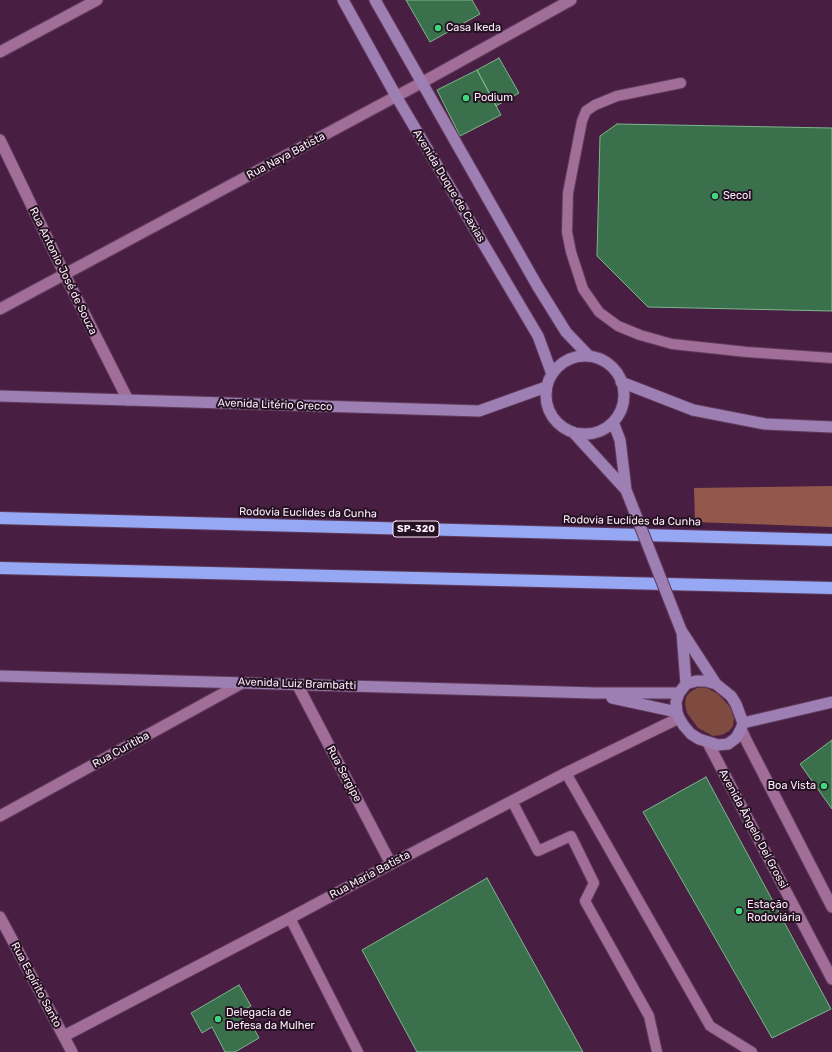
<!DOCTYPE html>
<meta charset="utf-8">
<style>
body{margin:0}
canvas{display:block;background:#491e43}
</style>
<canvas width="832" height="1052"></canvas>
<script>
const ctx = document.querySelector('canvas').getContext('2d');
ctx.lineJoin = 'round';
function fillPath(path, color) { ctx.fillStyle = color; ctx.fill(path, 'evenodd'); }
const shape = rows => new Path2D(rows.map(r => 'M' + r).join(''));
function strokePath(path, color, width, dash) { ctx.strokeStyle = color; ctx.lineWidth = width; ctx.lineCap = dash ? 'butt' : 'round'; ctx.setLineDash(dash || []); ctx.stroke(path); }
function label(font, color, halo, rows, align = 'center') {
  ctx.font = font + ' Rubik,sans-serif'; ctx.lineWidth = 4; ctx.setLineDash([]); ctx.textBaseline = 'middle'; ctx.strokeStyle = halo; ctx.fillStyle = color; for (const [text, x, y, turn = 0] of rows) {
    ctx.save(); ctx.translate(x, y); ctx.rotate((+turn || 0) * Math.PI / 180); ctx.textAlign = isNaN(turn) ? turn : align; if (halo) ctx.strokeText(text, 0, 0); ctx.fillText(text, 0, 0); ctx.restore();
  }
}
fillPath(shape([
 [705,687,718,694,731,708,734,718,733,726,729,731,722,735,713,736,698,728,687,713,685,704,686,697,690,692,697,688]
]), '#7f4a3f');
fillPath(shape([
 [832,486,832,527,695,522,694,488]
]), '#93574b');
const building = shape([
 [406,0,472,0,480,14,430,42,406,0],
 [499,58,519,93,496,106,477,70,499,58],
 [477,70,501,115,460,136,437,90,477,70],
 [617,124,832,128,832,311,648,307,597,256,600,136,617,124],
 [832,740,832,809,800,764,832,740],
 [706,777,831,1009,772,1038,643,812,706,777],
 [487,878,583,1052,417,1052,362,950,487,878],
 [239,985,251,1006,238,1013,247,1028,252,1025,259,1038,235,1052,225,1052,212,1027,202,1033,191,1013,239,985]
]);
fillPath(building, '#3b704c');
strokePath(building, '#7db68d', 1);
const service = shape([
 [681,83,617,96,595,105,586,111,582,121,568,193,567,232,571,252,583,289,599,312,618,326,640,335,672,344,747,352,832,358],
 [566,773,710,1026,752,1052],
 [512,801,538,851,571,836,594,883,585,901,649,1016,657,1052],
 [290,918,358,1052]
]);
const minor = shape([
 [0,52,97,0],
 [0,140,65,275,128,400],
 [0,309,421,83,571,0],
 [297,684,391,864],
 [0,816,242,683],
 [0,917,72,1052],
 [64,1036,290,918,391,864,566,773,679,718]
]);
const tertiary = shape([
 [741,729,747,742,832,907],
 [708,743,832,979]
]);
const secondary = shape([
 [343,0,396,96,538,336,552,374],
 [375,0,538,287,566,332,589,356],
 '546 395a39 39 0 1 1 78 0a39 39 0 1 1-78 0Z',
 [621,382,693,410,765,424,832,427],
 [0,396,479,411,546,387],
 [613,422,620,440,626,490],
 [573,432,626,490],
 [681,630,716,684],
 [682,632,686,684],
 [0,676,594,693,679,693],
 [696,681,706,681,716,684,731,696,736,704,743,723,741,729,736,738,728,744,718,745,699,739,691,734,684,726,679,718,677,712,676,702,679,693,686,684,696,681],
 [612,698,677,712],
 [743,723,832,702]
]);
const motorway = shape([
 [0,518,832,540],
 [0,568,832,588]
]);
strokePath(service, '#5f3b5b', 12);
strokePath(minor, '#5f3b5b', 13);
strokePath(tertiary, '#5f3b5b', 13);
strokePath(secondary, '#5f3b5b', 13);
strokePath(motorway, '#5f3b5b', 14);
strokePath(service, '#a06e98', 10);
strokePath(minor, '#a06e98', 11);
strokePath(tertiary, '#a06e98', 11);
strokePath(secondary, '#9d7fb3', 11);
strokePath(motorway, '#96a8f3', 12);
const secondaryBridge = shape([
 [626,490,681,630]
]);
strokePath(secondaryBridge, '#5f3b5b', 13, []);
strokePath(secondaryBridge, '#9d7fb3', 11);
for (const [x, y, r, color] of [
 [438,28,4,"#3fd77d"],
 [466,98,4,"#3fd77d"],
 [715,196,4,"#3fd77d"],
 [824,786,4,"#3fd77d"],
 [739,911,4,"#3fd77d"],
 [218,1019,4,"#3fd77d"]
]) { const dot = new Path2D(); dot.arc(x, y, r, 0, 2 * Math.PI); ctx.fillStyle = color; ctx.fill(dot); strokePath(dot, '#241121', 1.5); }
for (const [x, y, w] of [
 [416,529,46]
]) { const box = new Path2D(); box.roundRect(x - w / 2, y - 8, w, 16, 3); ctx.fillStyle = '#241121'; ctx.fill(box); strokePath(box, '#fcebf9', 1); }
label('bold 10px', '#fcebf9', null, [
 ["SP-320",416,529]
]);
label('11px', '#fcebf9', '#241121', [
 ["Casa Ikeda",446,28],
 ["Podium",474,98],
 ["Secol",723,196],
 ["Boa Vista",816,786,"right"],
 ["Estação",747,905],
 ["Rodoviária",747,918],
 ["Delegacia de",226,1013],
 ["Defesa da Mulher",226,1026]
], 'left');
label('11px', '#fcebf9', '#241121', [
 ["Rua Naya Batista",286,156,-28],
 ["Avenida Duque de Caxias",449,186,59],
 ["Rua Antonio José de Souza",63,271,64],
 ["Avenida Litério Grecco",275,405,2],
 ["Rodovia Euclides da Cunha",308,513,1],
 ["Rodovia Euclides da Cunha",632,521,1],
 ["Avenida Luiz Brambatti",297,684,2],
 ["Rua Curitiba",121,750,-29],
 ["Rua Sergipe",344,774,62],
 ["Avenida Ângelo Del Grossi",753,829,62],
 ["Rua Maria Batista",370,875,-28],
 ["Rua Espírito Santo",36,985,62]
]);
</script>
